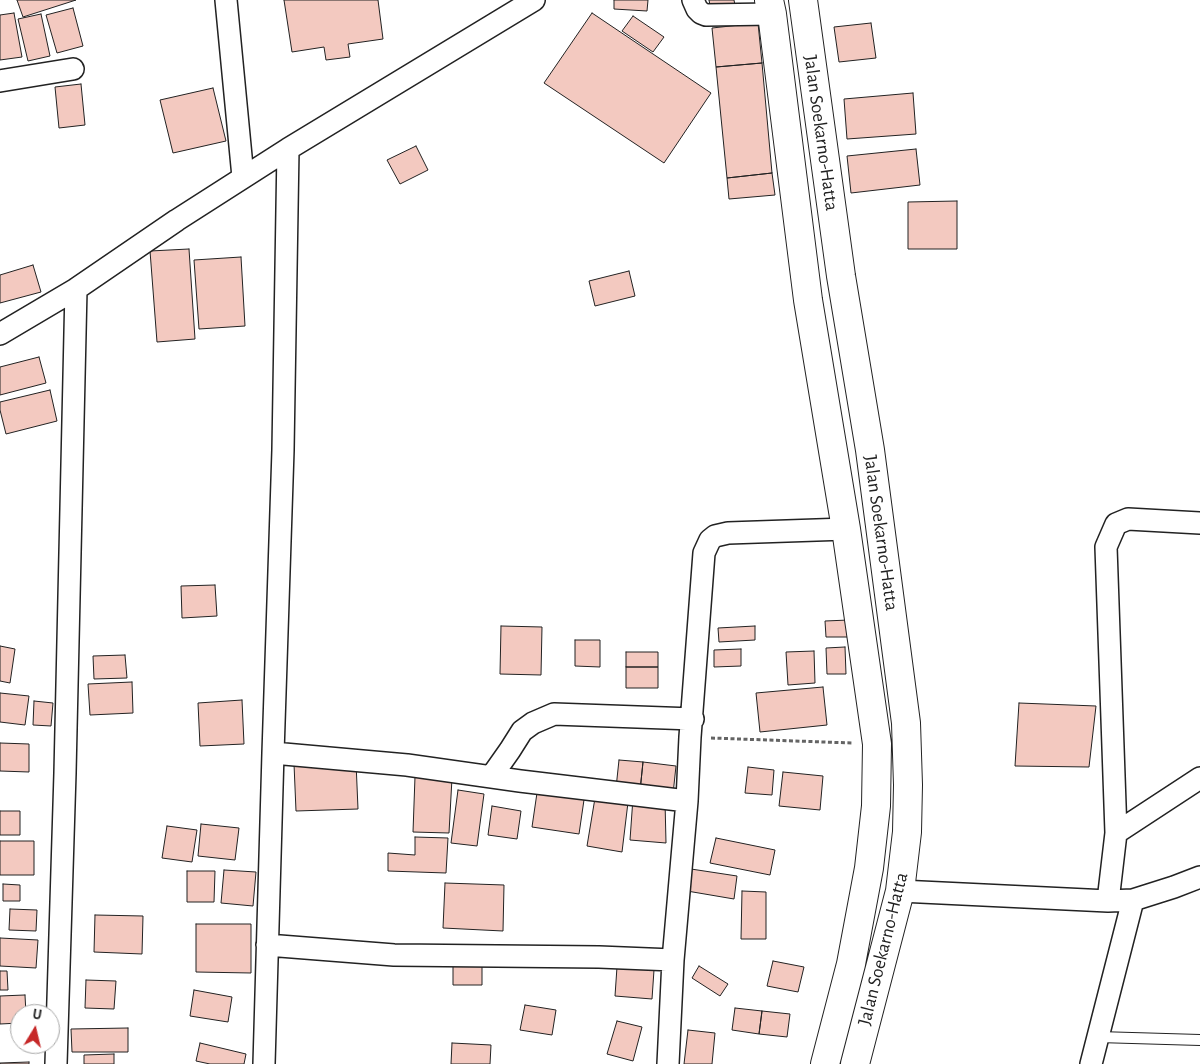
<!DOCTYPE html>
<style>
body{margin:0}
#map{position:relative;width:1200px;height:1064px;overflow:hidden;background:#fff;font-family:"Alegreya Sans",sans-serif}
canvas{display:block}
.north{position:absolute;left:10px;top:1004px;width:50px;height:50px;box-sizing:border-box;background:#fff;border:1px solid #a7a7a7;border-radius:50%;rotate:9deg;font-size:14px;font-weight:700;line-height:20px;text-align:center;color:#222}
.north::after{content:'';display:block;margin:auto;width:18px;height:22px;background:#c62828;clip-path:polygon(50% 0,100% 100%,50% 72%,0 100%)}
</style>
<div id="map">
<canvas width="1200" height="1064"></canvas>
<div class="north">U</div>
</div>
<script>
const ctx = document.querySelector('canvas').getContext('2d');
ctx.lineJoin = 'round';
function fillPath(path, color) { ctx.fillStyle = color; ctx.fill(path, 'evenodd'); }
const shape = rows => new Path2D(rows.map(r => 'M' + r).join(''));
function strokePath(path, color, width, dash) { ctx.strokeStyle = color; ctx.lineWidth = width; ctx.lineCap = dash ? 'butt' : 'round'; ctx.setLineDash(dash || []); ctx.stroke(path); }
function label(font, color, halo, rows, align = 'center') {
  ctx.font = font + ' "Alegreya Sans",sans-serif'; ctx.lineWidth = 4; ctx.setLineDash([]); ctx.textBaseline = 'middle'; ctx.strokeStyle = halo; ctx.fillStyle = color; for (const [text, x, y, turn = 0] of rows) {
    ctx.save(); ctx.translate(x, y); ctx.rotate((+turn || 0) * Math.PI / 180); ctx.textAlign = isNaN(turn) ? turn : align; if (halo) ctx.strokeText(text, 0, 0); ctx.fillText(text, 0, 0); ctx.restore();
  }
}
const building = shape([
 [17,0,76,0,23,17,17,0],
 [284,0,378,0,383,39,348,44,350,57,326,60,324,47,292,52,284,0],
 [614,0,648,0,647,11,614,9,614,0],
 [709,0,734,0,735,5,711,10,709,0],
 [73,8,83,46,57,53,46,15,73,8],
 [14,13,22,57,0,60,0,15,14,13],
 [592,13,711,93,664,163,544,83,592,13],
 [41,14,50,56,28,61,18,19,41,14],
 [633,16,664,37,653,52,622,31,633,16],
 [758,23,762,63,716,67,712,28,758,23],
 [871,23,876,58,839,62,834,27,871,23],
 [762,63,772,173,727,178,716,67,762,63],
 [81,84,85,125,59,128,55,87,81,84],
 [213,88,226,141,173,153,160,100,213,88],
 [913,93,916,134,847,139,844,99,913,93],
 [416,146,428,170,400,184,387,160,416,146],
 [916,149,920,185,851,193,847,156,916,149],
 [772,173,775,195,729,199,727,178,772,173],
 [957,201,957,249,908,249,908,202,957,201],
 [189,249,195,339,157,342,150,251,189,249],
 [241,257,245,326,199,329,194,260,241,257],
 [33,265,41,292,0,303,0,275,33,265],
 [629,271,635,296,595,306,589,281,629,271],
 [39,357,46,383,0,395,0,367,39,357],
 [50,390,57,421,6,434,0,410,0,402,50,390],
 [215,585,217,616,182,618,181,586,215,585],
 [849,620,849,637,826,637,825,621,849,620],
 [501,626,542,627,541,675,500,674,501,626],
 [755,626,755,640,719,642,718,628,755,626],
 [575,640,600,640,600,667,575,666,575,640],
 [0,646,15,649,10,683,0,681,0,646],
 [845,647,846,674,827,674,826,648,845,647],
 [741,649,741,666,714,667,714,650,741,649],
 [814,651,815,683,788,685,786,652,814,651],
 [626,652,658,652,658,667,626,667,626,652],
 [125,655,127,678,94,679,93,656,125,655],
 [626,667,658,667,658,688,626,688,626,667],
 [132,682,133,713,90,715,88,684,132,682],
 [823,687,827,725,760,732,756,693,823,687],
 [0,693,29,696,25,725,0,722,0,693],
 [242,700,244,744,200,746,198,703,242,700],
 [34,701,53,703,51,726,33,725,34,701],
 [1019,703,1096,706,1089,767,1015,766,1019,703],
 [0,743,29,744,29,772,0,771,0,743],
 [619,760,643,762,640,791,616,788,619,760],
 [356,762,358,809,296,811,294,764,356,762],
 [643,762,676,766,673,794,640,791,643,762],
 [748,767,774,770,772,795,745,793,748,767],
 [783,772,823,776,820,810,779,806,783,772],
 [415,777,452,778,449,833,413,832,415,777],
 [538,786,585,793,579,834,532,827,538,786],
 [458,790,484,794,477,846,451,843,458,790],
 [596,792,629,794,622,852,587,846,596,792],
 [633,798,665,801,666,843,630,840,633,798],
 [492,806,521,811,517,839,488,835,492,806],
 [0,811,20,811,20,835,0,835,0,811],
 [201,824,239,828,235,860,198,856,201,824],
 [167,826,197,830,192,862,162,858,167,826],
 [415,837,448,838,446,873,388,871,388,853,415,855,415,837],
 [716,838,775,850,770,875,710,863,716,838],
 [0,841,34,841,34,875,0,875,0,841],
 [691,869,737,876,734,899,687,891,691,869],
 [224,870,256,872,253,906,221,903,224,870],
 [187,871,215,871,214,902,187,902,187,871],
 [445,883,504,885,503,931,443,928,445,883],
 [3,884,20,885,20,901,3,901,3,884],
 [742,891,766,892,766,939,741,939,742,891],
 [10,909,37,910,36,931,9,930,10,909],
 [95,915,143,916,142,954,94,952,95,915],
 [196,924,251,924,251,973,196,972,196,924],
 [0,938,38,940,36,968,0,966,0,938],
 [453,961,482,961,482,985,453,985,453,961],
 [773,961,804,967,798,992,767,986,773,961],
 [699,966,728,984,720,996,692,978,699,966],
 [617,967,654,970,652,999,615,996,617,967],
 [0,971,7,971,8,990,0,990,0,971],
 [86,980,116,981,114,1009,85,1008,86,980],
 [194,990,232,997,228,1022,190,1016,194,990],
 [25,995,26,1014,20,1014,20,1023,0,1024,0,996,25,995],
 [525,1005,556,1010,552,1035,520,1030,525,1005],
 [735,1008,762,1011,759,1034,732,1030,735,1008],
 [762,1011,790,1014,787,1037,759,1034,762,1011],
 [617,1021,642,1027,633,1061,607,1054,617,1021],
 [128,1028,128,1052,72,1052,71,1029,128,1028],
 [688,1030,715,1033,712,1064,684,1064,688,1030],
 [200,1043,246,1054,244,1064,210,1064,196,1061,200,1043],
 [452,1043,491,1045,490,1064,451,1064,452,1043],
 [114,1054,114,1064,84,1064,84,1055,114,1054],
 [29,1062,29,1064,0,1064,0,1063,29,1062]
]);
fillPath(building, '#f3c9c0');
strokePath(building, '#222', 1);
const service = shape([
 [1098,1037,1200,1040]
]);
const minor = shape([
 [226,0,243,177],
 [693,0,697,9,701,13,706,15,772,14],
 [0,81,73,69],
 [0,334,76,289,177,220,288,149,534,0],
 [273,753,407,765,520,781,687,801],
 [491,777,510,750,522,731,533,723,554,714,693,719],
 [1116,833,1200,778],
 [900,891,1108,901,1133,900,1174,887,1200,877],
 [1108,901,1116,833,1106,547,1116,524,1128,519,1200,523],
 [267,945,394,955,599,957,673,960],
 [56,1064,65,773,76,289],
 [264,1064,273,753,283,450,288,149],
 [668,1064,673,960,687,801,690,737,704,553,710,540,715,536,728,533,846,529],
 [1091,1064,1133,900]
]);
const primary = shape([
 [769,0,772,14,808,300,846,529,877,744,876,806,869,868,851,964,825,1064],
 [803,0,841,276,870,450,906,723,908,785,907,832,900,891,855,1064]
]);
strokePath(service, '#222', 12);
strokePath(minor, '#222', 24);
strokePath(primary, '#222', 30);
strokePath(shape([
 [711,738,852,743]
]), '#646464', 3, [4, 2.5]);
strokePath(service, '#fff', 10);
strokePath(minor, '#fff', 21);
strokePath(primary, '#fff', 28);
label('19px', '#222', '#fff', [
 ["Jalan Soekarno-Hatta",821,133,82],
 ["Jalan Soekarno-Hatta",881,533,82],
 ["Jalan Soekarno-Hatta",883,949,-76]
]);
</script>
